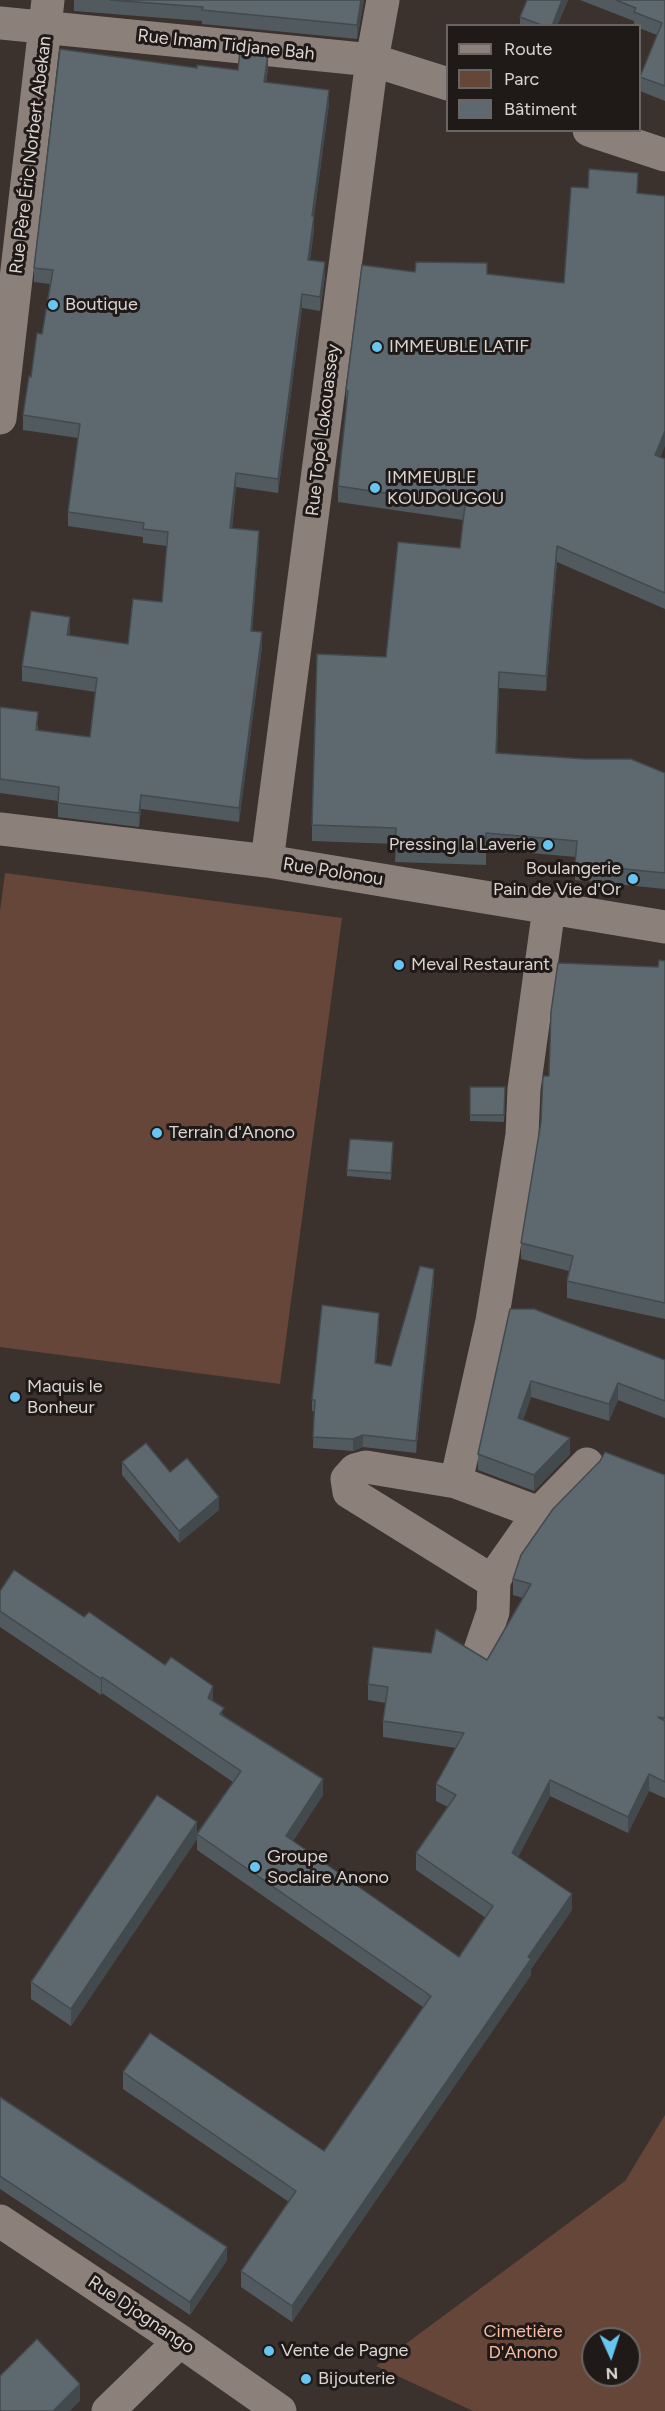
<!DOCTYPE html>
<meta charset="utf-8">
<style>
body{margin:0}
#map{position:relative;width:665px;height:2411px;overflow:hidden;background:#3b312d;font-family:Figtree,sans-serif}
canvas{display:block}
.legend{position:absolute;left:446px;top:24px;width:195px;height:108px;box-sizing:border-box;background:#1f1a18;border:2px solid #6a6562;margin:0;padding:8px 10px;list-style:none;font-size:18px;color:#dbd5d2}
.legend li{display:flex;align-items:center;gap:12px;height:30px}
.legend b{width:30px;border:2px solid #6a6562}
.north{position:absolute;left:581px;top:2327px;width:60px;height:60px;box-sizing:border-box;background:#1f1a18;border:2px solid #6a6562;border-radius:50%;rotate:177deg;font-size:16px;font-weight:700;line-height:24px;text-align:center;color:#dbd5d2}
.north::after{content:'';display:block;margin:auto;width:21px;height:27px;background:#68c4f0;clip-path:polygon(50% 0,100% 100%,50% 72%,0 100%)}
</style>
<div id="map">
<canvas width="665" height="2411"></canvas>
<ul class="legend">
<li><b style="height:8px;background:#8c807b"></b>Route</li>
<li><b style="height:16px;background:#664639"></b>Parc</li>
<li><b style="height:16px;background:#5e696f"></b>Bâtiment</li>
</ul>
<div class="north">N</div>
</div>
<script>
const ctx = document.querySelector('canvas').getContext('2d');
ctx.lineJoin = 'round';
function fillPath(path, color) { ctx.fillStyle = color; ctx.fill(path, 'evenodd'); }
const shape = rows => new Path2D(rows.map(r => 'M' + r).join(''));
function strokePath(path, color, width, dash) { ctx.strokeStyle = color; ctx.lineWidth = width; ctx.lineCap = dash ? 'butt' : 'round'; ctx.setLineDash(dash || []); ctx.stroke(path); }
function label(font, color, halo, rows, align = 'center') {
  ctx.font = font + ' Figtree,sans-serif'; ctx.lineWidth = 6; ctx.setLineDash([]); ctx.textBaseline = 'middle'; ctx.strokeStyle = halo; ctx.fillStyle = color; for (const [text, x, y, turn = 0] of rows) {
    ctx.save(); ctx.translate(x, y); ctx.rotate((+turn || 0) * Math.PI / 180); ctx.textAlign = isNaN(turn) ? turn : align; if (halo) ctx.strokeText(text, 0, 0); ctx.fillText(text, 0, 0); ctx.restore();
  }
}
fillPath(shape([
 [5,873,342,918,280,1384,0,1347,0,911],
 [665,2115,665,2411,473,2411,376,2366,625,2181],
 [593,2339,629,2339,629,2375,593,2375]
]), '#664639');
strokePath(shape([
 [0,23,372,60,448,84],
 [589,130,665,155],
 [0,418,48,0],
 [0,829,267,861,665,927],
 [267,861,372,60,383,0],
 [456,1482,492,1321,522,1135,524,1089,549,908],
 [494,1582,349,1492,347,1479,355,1470,366,1467,456,1482,539,1513],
 [480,1650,493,1612,494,1582,499,1570,539,1513,587,1464],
 [0,2221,180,2341,280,2411],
 [108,2411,180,2341]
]), '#8c807b', 33);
fillPath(shape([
 [74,0,364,0,357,39,202,24,202,21,74,11],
 [568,0,557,26,520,26,520,17],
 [580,0,665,0,665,101,640,91,640,77,657,35,639,28,639,26,634,26,634,21],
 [197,68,238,70,268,69,266,82,329,104,314,216,314,230,310,260,325,276,320,311,302,308,278,493,236,487,232,529,259,545,252,631,262,647,239,822,141,809,139,827,58,817,58,801,0,793,0,707,38,726,38,730,90,737,96,692,22,681,22,666,70,631,69,635,128,644,162,602,167,546,143,543,143,537,68,526,68,512,78,438,23,430,23,415,31,377,42,334,50,284,34,282,34,268],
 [638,193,660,457,665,459,665,609,557,562,546,691,499,688,497,754,665,773,665,889,575,880,576,857,486,849,486,865,395,862,396,844,312,841,312,825,386,657,460,548,463,520,338,502,338,486,347,406,346,406,346,390,487,274,564,283],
 [665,961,665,1319,567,1298,567,1281,569,1271,521,1259,521,1243,549,1076],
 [470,1087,505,1087,504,1122,470,1121],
 [393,1149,391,1180,347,1176,347,1170],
 [434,1281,416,1453,363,1447,353,1451,313,1448,314,1411,312,1411,312,1400,379,1325,376,1363,391,1366],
 [510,1309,665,1360,665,1418,618,1400,609,1421,531,1397,523,1420,570,1454,534,1491,478,1470,478,1454],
 [122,1462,170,1472,219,1510,179,1543,122,1475],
 [665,1475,665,1798,649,1791,628,1833,550,1796,518,1857,572,1910,531,1969,531,1975,292,2322,241,2287,241,2271,289,2202,123,2089,123,2072,324,2151,423,2007,197,1850,197,1839,71,2026,31,1999,31,1982,197,1833,233,1782,102,1693,101,1695,0,1627,0,1591,84,1617,213,1701,224,1716,323,1795,293,1841,459,1957,486,1918,416,1870,416,1853,448,1807,436,1801,436,1784,456,1748,383,1737,383,1721,386,1703,368,1700,368,1684,487,1660,523,1598,513,1595,513,1579],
 [0,2097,227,2260,190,2315,0,2189]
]), '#515a5f');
fillPath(shape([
 [361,0,364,0,357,39,357,25],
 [562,0,568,0,557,26,552,26],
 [268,54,268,69,264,96,264,82],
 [329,90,329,104,312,230,312,216],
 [314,216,314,230,308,274,308,260],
 [325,262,325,276,320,311,320,297],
 [302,294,302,308,278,493,278,479],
 [665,431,665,446,655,471,655,455],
 [236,473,236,487,230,543,230,528],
 [259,531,259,545,251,645,251,631],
 [557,546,557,562,546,691,546,676],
 [70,617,70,631,67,649,67,635],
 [262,632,262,647,239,822,239,808],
 [141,795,141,809,139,827,139,813],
 [434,1269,434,1281,416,1453,416,1441],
 [379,1313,379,1325,375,1374,375,1363],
 [531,1381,531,1397,518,1434,518,1418],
 [618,1383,618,1400,609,1421,609,1404],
 [363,1435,363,1447,353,1451,353,1439],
 [570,1438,570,1454,534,1491,534,1475],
 [219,1497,219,1510,179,1543,179,1531],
 [102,1677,102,1693,101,1695,101,1679],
 [213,1686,213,1703,208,1698],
 [649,1774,649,1791,628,1833,628,1817],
 [323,1779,323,1795,286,1852,286,1836],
 [550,1780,550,1796,512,1869,512,1853],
 [197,1822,197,1839,71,2026,71,2009],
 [572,1894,572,1910,531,1969,531,1975,292,2322,292,2306,528,1957],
 [227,2247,227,2260,190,2315,190,2302],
 [80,2384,80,2401,70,2411,53,2411]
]), '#424a4e');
const building = shape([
 [110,0,361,0,357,25,202,10,203,7,110,0],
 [527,0,562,0,552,26,544,26,520,17,527,0],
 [616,0,665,0,665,86,640,77,662,23,634,12,636,8,616,0],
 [60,49,197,68,197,65,238,70,240,51,268,54,264,82,329,90,312,216,314,216,308,260,325,262,320,297,302,294,278,479,236,473,230,528,259,531,251,631,262,632,239,808,141,795,139,813,58,803,59,787,0,779,0,707,38,712,36,730,90,737,97,678,22,666,31,611,70,617,67,635,128,644,133,599,162,602,168,532,143,529,144,523,68,512,80,424,23,415,29,376,31,377,37,333,42,334,53,270,34,268,60,49],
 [589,169,638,173,637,193,665,196,665,431,655,455,665,459,665,593,557,546,546,676,499,672,496,753,585,759,631,759,665,773,665,873,575,864,577,841,486,833,486,849,395,846,396,828,312,825,317,654,386,657,398,542,460,548,465,505,338,486,348,391,346,390,362,265,415,272,416,262,487,263,487,274,564,283,571,187,588,188,589,169],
 [659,960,665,961,665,1303,567,1281,573,1256,521,1243,541,1122,543,1076,549,1076,551,1012,558,963,658,967,659,960],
 [470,1087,505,1087,504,1115,470,1115,470,1087],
 [350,1139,393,1142,391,1173,347,1170,350,1139],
 [420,1266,434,1269,416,1441,363,1435,353,1439,313,1437,315,1400,312,1400,322,1305,379,1313,375,1363,391,1366,420,1266],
 [510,1309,534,1309,665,1360,665,1401,618,1383,609,1404,531,1381,518,1418,570,1438,534,1475,478,1454,510,1309],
 [146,1443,170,1472,187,1458,219,1497,179,1531,122,1462,146,1443],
 [605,1452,665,1475,665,1718,658,1717,665,1721,665,1782,649,1774,628,1817,550,1780,512,1853,572,1894,528,1957,531,1959,292,2306,241,2271,296,2191,123,2072,150,2033,324,2151,431,1996,197,1834,241,1771,102,1677,101,1679,0,1611,0,1591,14,1570,84,1617,89,1612,165,1665,171,1657,213,1686,208,1698,224,1708,220,1714,323,1779,286,1836,459,1957,493,1906,416,1853,456,1795,436,1784,464,1733,383,1721,388,1687,368,1684,373,1647,431,1653,436,1629,487,1660,531,1584,513,1579,521,1555,553,1509,600,1461,605,1452],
 [157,1795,197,1822,71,2009,31,1982,157,1795],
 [0,2097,227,2247,190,2302,0,2176,0,2097],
 [37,2339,80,2384,53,2411,0,2411,0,2376,37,2339]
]);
fillPath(building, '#5e696f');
strokePath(building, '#424a4e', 1.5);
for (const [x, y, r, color] of [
 [53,305,6,"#68c4f0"],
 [377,347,6,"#68c4f0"],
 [375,488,6,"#68c4f0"],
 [548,845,6,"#68c4f0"],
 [633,879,6,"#68c4f0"],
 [399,965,6,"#68c4f0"],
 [157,1133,6,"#68c4f0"],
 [15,1397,6,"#68c4f0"],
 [255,1867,6,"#68c4f0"],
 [269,2351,6,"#68c4f0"],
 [306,2379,6,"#68c4f0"]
]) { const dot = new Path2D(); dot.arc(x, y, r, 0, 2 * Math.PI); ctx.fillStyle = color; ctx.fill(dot); strokePath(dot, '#1f1a18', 2); }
label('18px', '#dbd5d2', '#1f1a18', [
 ["Rue Imam Tidjane Bah",226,45,6],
 ["Rue Père Éric Norbert Abekan",31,155,-83],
 ["Rue Topé Lokouassey",323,430,-83],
 ["Rue Polonou",333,872,9],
 ["Rue Djognango",141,2315,34]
]);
label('18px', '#dbd5d2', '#1f1a18', [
 ["Boutique",65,305],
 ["IMMEUBLE LATIF",389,347],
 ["IMMEUBLE",387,478],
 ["KOUDOUGOU",387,499],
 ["Pressing la Laverie",536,845,"right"],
 ["Boulangerie",621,869,"right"],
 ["Pain de Vie d'Or",621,890,"right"],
 ["Meval Restaurant",411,965],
 ["Terrain d'Anono",169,1133],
 ["Maquis le",27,1387],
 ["Bonheur",27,1408],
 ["Groupe",267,1857],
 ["Soclaire Anono",267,1878],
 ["Vente de Pagne",281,2351],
 ["Bijouterie",318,2379]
], 'left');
label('18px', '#f6bda5', '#1f1a18', [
 ["Cimetière",523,2332],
 ["D'Anono",523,2353]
]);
</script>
